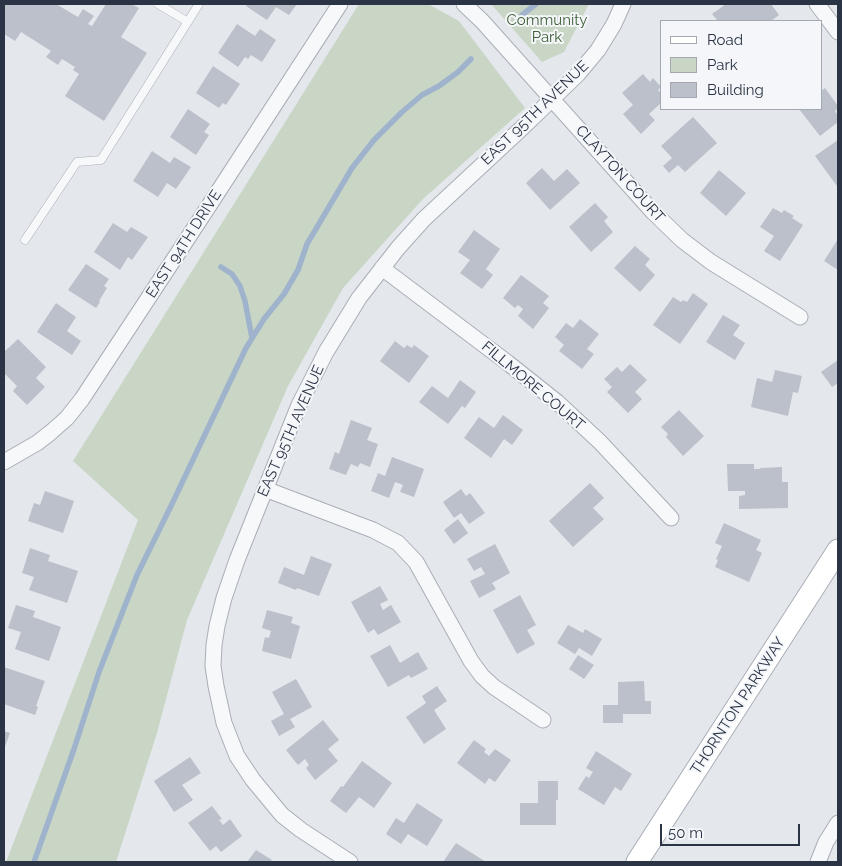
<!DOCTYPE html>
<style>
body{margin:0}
#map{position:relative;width:842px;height:866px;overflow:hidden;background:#e4e7ec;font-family:Raleway,sans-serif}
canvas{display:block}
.frame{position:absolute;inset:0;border:5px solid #2b3445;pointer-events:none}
.legend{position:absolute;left:660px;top:20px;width:162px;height:90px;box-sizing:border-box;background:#f4f6f9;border:1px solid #a4a8b1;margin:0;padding:6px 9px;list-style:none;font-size:15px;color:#2b3445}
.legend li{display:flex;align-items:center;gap:10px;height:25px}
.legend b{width:25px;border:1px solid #a4a8b1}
.scale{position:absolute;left:660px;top:824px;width:140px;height:22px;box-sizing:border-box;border:2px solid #2b3445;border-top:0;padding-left:6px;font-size:15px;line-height:18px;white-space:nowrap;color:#2b3445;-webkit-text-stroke:4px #f4f6f9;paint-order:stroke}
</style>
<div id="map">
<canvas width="842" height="866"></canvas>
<div class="frame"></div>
<ul class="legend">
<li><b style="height:6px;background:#fff"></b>Road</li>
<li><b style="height:14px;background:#c9d6c5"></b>Park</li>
<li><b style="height:14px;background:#bbc0ca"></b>Building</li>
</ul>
<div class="scale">50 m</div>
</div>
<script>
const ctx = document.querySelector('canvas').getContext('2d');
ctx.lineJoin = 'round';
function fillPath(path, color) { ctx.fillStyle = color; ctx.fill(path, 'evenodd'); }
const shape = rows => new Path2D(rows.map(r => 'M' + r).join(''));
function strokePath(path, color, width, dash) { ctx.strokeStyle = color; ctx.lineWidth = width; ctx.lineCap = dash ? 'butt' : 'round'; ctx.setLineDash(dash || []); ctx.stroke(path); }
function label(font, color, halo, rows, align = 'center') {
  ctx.font = font + ' Raleway,sans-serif'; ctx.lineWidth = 4; ctx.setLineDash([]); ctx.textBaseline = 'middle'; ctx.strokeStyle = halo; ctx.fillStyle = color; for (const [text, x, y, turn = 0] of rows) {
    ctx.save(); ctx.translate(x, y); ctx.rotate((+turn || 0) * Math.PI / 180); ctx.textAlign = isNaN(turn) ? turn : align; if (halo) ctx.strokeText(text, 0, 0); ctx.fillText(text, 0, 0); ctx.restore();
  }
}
fillPath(shape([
 [359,4,428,4,459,21,525,108,423,199,343,288,288,386,187,620,157,733,116,862,6,862,138,520,73,461],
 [491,4,589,4,564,52,542,62]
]), '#c9d6c5');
strokePath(shape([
 [522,15,536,4],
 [221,267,232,274,240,286,245,301,252,338],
 [34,862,74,749,99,672,137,575,171,506,246,348,264,319,284,294,298,270,307,244,352,168,374,140,402,112,422,95,439,86,458,72,471,59]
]), '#9fb4cc', 5.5);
fillPath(shape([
 [4,4,56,4,78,17,83,9,94,16,88,24,92,26,106,4,131,4,139,8,121,37,147,53,104,121,65,96,79,74,73,70,75,67,62,59,58,65,46,57,51,51,21,32,15,41,4,34],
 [248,4,297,4,289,15,276,7,267,20,246,6],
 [726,4,771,4,779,15,771,21,718,21,712,14],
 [237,24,255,36,260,29,276,40,262,62,251,55,248,59,245,57,238,67,218,53],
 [213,66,240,84,226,105,223,103,219,108,196,93],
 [643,74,650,82,653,78,661,87,658,90,661,93,661,103,649,114,655,120,641,134,623,114,633,105,622,93],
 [825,88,838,106,838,108,835,111,838,116,838,122,820,136,799,109,821,109,821,91],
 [188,109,210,124,204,132,209,135,196,155,170,137],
 [693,117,717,143,685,172,678,165,669,173,663,166,672,158,661,146],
 [838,140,838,185,837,186,815,156],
 [152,151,170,163,174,157,191,167,176,189,167,183,158,197,133,181],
 [542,168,554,181,567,169,580,183,550,210,526,183],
 [719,170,746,193,726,216,700,193],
 [595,203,608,217,604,221,613,232,591,252,569,227],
 [773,208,782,213,784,210,794,216,792,218,803,225,780,261,764,251,774,236,760,227],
 [113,223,127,232,131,227,148,237,132,260,128,257,120,270,94,252],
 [474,230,500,249,486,269,493,275,482,289,460,273,470,260,458,252],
 [838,239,838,270,824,261],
 [635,246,650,259,645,265,655,275,640,292,614,268],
 [86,264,109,279,104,286,107,288,99,301,100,302,96,308,68,290],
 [521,275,549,296,543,303,549,308,533,329,518,316,523,309,518,305,515,308,503,298],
 [693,293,708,304,680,344,653,325,673,297,681,302,683,300,687,302],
 [56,303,76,317,67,331,81,341,72,355,37,332],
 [723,315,740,325,733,335,745,343,735,360,706,342],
 [580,319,599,334,587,349,594,354,582,369,559,351,564,345,555,337,566,323,573,328],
 [18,339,46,367,36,378,45,387,27,405,13,391,17,386,4,373,4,352],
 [395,341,404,348,407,345,412,348,414,345,429,356,409,383,380,361],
 [838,360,838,383,832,387,821,372],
 [630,364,647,380,635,392,642,399,628,413,607,392,612,387,604,379,617,367,622,372],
 [775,370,802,376,798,393,793,392,788,416,751,407,757,378,772,382],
 [460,380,476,392,465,408,462,406,448,424,419,402,432,386,448,398],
 [679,410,704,436,683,456,666,437,668,434,661,427],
 [503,415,523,430,512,445,504,439,491,458,464,438,479,417,494,428],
 [351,420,372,428,367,440,378,444,370,467,360,463,358,467,351,464,346,475,329,469,335,452,339,454],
 [392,457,424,469,414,497,400,492,403,485,395,482,389,498,371,491,378,473,385,476],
 [727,464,754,464,754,469,760,469,760,468,782,467,782,482,788,482,788,508,739,509,739,496,745,495,745,491,728,491],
 [590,483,604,498,593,508,604,519,573,547,549,521],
 [461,489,466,496,470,493,485,513,469,524,461,513,454,518,443,502],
 [45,491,74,501,63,533,28,521,34,503,40,505],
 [458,519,468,533,454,544,444,530],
 [724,523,761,540,756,550,762,553,749,582,715,567,718,560,716,559,722,546,715,543],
 [495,544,510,573,492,583,496,589,479,598,470,581,485,574,481,567,474,571,467,559],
 [30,548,50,555,48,561,78,571,67,603,29,590,34,577,22,573],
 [311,556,332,564,319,596,297,588,296,590,278,583,284,567,304,575],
 [380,586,388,600,380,604,383,610,391,605,401,622,378,635,374,629,368,633,351,602],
 [520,595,536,625,527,630,535,644,517,654,493,610],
 [16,605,35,611,33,617,61,627,49,661,15,649,21,632,8,628],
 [267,610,293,617,291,623,300,626,291,659,262,651,265,637,269,638,271,631,262,628],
 [568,625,583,633,585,629,602,639,592,656,579,648,575,654,557,643],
 [390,645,400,663,418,652,428,669,411,678,409,675,388,687,370,656],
 [578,655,594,665,584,679,569,669],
 [4,667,45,681,36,706,38,707,35,715,4,704],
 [296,679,312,707,290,719,295,727,279,736,271,721,284,714,272,692],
 [644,681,645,701,651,701,651,714,623,714,623,723,603,723,603,705,618,705,618,682],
 [437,686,447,701,434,710,446,729,424,744,406,717,426,703,422,696],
 [323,720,339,740,328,749,338,761,315,780,306,768,309,765,305,759,298,765,286,750],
 [4,731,10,733,4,749],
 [474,740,486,749,484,752,489,756,495,749,511,760,495,782,489,778,485,784,457,763],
 [596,751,632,774,621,791,615,787,604,805,578,789,586,776,589,778,593,772,586,768],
 [190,757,201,773,182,785,193,800,174,812,154,781],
 [362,761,392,783,374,808,359,797,346,813,330,801,341,786,343,787],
 [538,781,558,781,558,800,556,800,556,825,520,825,520,803,538,803],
 [417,803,443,820,427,846,408,834,401,844,386,834,396,818,404,823],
 [212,806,222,819,219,820,223,825,230,819,242,836,221,852,216,846,210,851,188,823],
 [456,843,486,862,443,862],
 [256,850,272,860,270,862,247,862]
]), '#bbc0ca');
const lane = shape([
 [158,4,188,22],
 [25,240,77,162,101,160,199,4]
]);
const street = shape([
 [464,4,482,21,653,212,682,240,711,262,800,317],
 [817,4,838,32],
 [382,268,508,363,557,402,600,442,671,518],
 [4,462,37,443,50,433,67,418,82,399,201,218,340,4],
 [265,489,373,530,398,543,416,562,471,661,482,676,494,687,543,720],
 [350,862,301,830,282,815,253,780,237,756,224,723,216,686,213,666,214,645,217,626,224,598,237,560,299,405,326,352,359,298,398,248,424,219,522,128,578,74,598,50,614,24,623,4],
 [818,862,826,842,838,823]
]);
const secondary = shape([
 [637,862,838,550]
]);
strokePath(lane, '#a9aeb7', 9);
strokePath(street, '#a9aeb7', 17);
strokePath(secondary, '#a9aeb7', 23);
strokePath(lane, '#f7f8fa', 8);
strokePath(street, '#f7f8fa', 15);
strokePath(secondary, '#fff', 21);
label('15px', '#3f6138', '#f4f6f9', [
 ["Community",547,20],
 ["Park",547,37]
]);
label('15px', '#2b3445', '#f4f6f9', [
 ["EAST 95TH AVENUE",535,113,-44],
 ["CLAYTON COURT",620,174,48],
 ["EAST 94TH DRIVE",184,244,-57],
 ["FILLMORE COURT",533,386,40],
 ["EAST 95TH AVENUE",291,431,-66],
 ["THORNTON PARKWAY",738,706,-57]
]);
</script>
